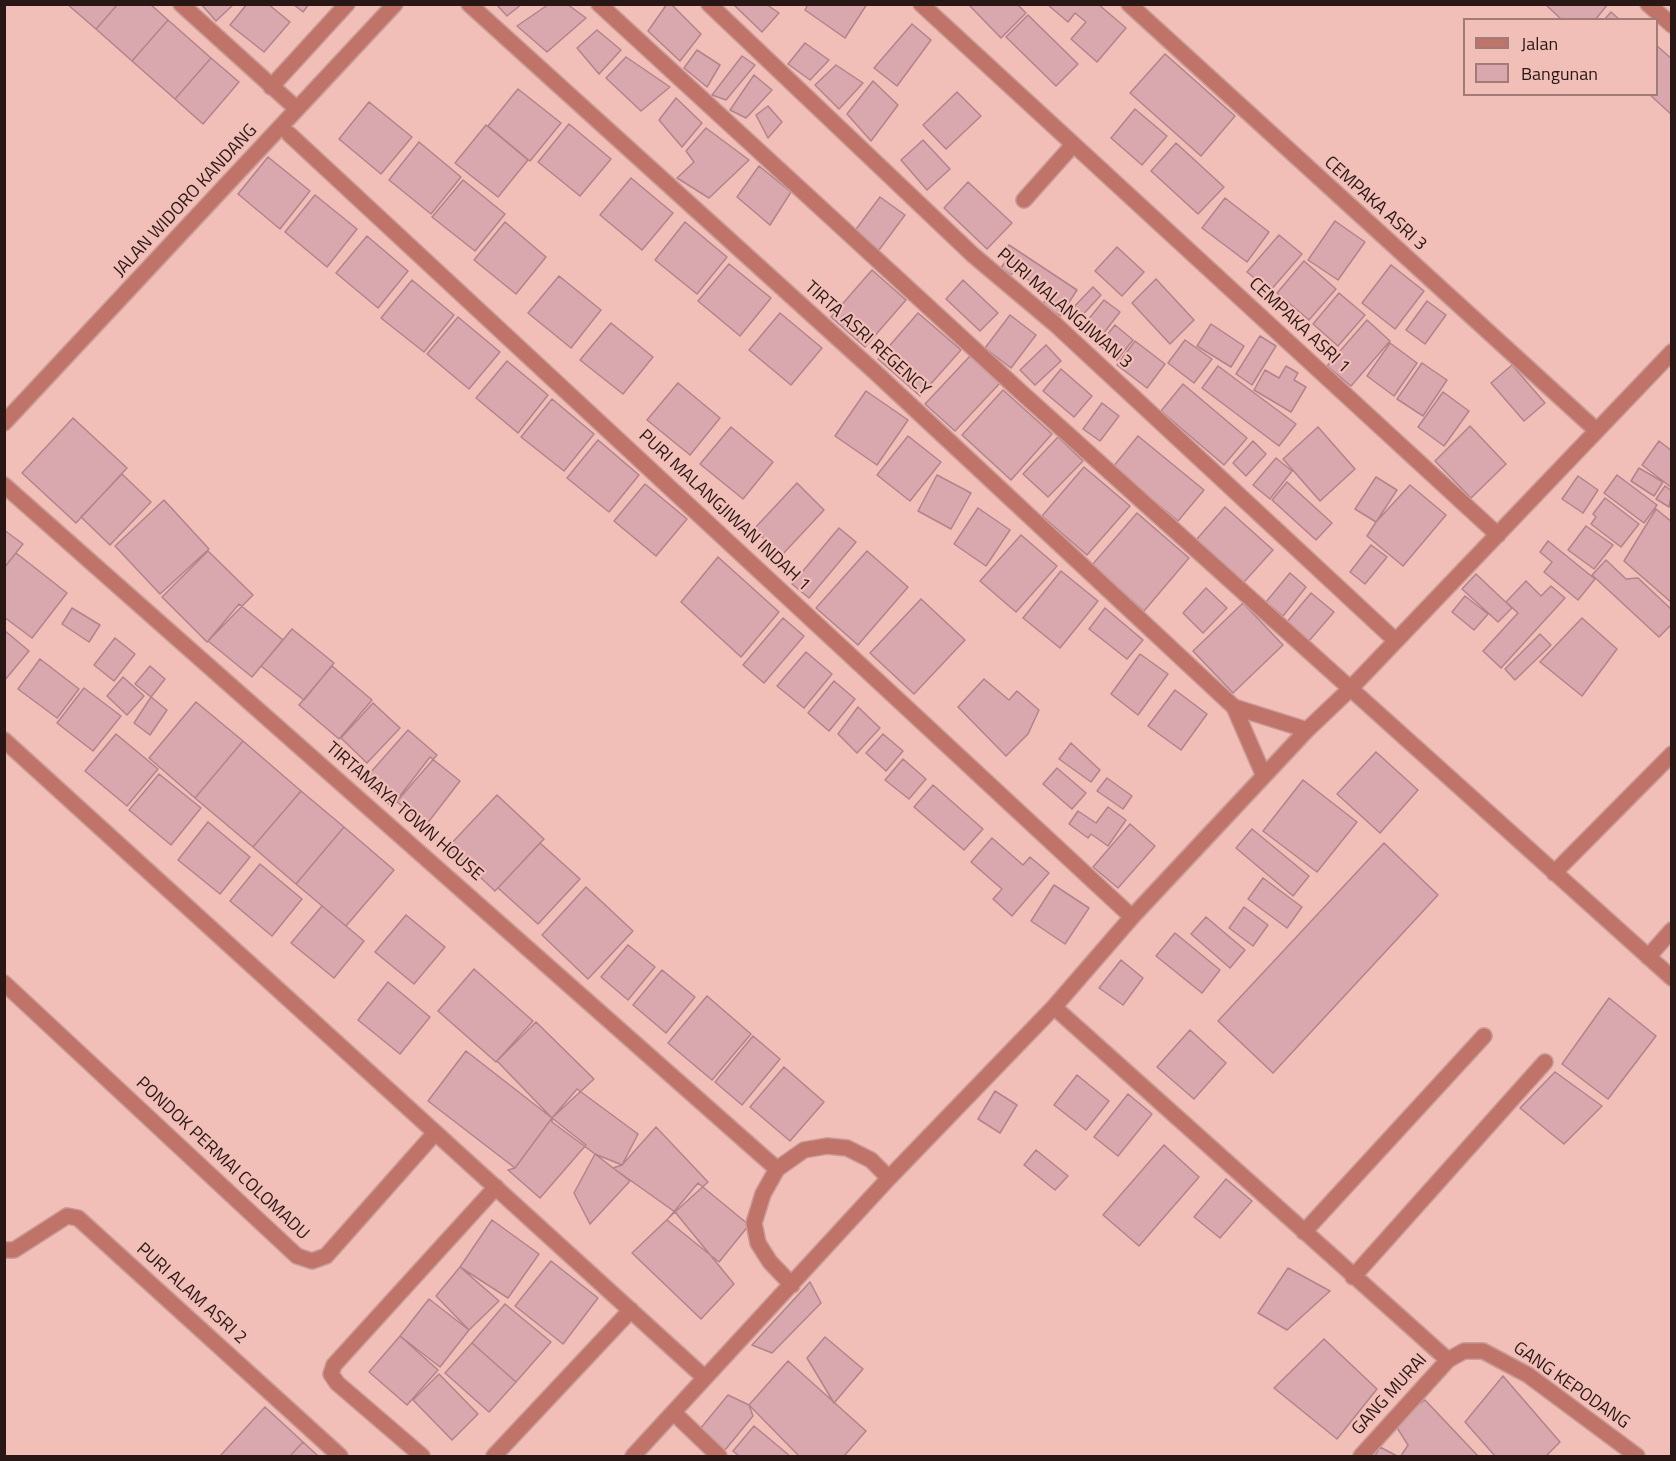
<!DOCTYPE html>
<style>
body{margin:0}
#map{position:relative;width:1676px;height:1461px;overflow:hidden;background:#f1bfb7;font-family:"Titillium Web",sans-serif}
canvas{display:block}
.frame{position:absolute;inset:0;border:6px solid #291715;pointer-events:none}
.legend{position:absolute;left:1463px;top:18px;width:195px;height:78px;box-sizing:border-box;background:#f1bfb7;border:2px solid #a17c76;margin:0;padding:8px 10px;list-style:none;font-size:18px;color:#291715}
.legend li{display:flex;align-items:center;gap:12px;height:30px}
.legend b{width:30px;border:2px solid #a17c76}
</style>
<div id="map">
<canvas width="1676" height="1461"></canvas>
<div class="frame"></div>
<ul class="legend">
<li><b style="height:8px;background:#c07369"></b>Jalan</li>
<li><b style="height:16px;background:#d9a7ae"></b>Bangunan</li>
</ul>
</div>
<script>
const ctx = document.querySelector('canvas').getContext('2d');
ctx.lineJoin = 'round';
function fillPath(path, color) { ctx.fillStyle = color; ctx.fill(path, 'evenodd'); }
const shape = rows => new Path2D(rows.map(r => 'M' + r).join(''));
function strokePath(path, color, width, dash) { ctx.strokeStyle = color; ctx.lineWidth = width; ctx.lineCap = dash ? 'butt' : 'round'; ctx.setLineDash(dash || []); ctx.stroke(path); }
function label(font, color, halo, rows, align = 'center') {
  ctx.font = font + ' "Titillium Web",sans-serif'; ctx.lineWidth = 4.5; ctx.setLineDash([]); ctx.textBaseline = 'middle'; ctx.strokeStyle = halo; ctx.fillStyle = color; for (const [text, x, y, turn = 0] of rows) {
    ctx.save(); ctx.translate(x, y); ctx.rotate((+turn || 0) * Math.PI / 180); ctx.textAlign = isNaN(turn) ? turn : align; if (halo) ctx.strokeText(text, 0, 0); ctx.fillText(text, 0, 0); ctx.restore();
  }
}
const building = shape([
 [67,4,118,4,96,29,67,4],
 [118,4,150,4,168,20,132,61,96,29,118,4],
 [201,4,234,4,216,21,201,4],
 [247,4,268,4,290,22,264,52,230,25,247,4],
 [293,4,309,4,303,12,293,4],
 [496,4,522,4,507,16,496,4],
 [549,4,567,4,586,18,547,52,517,26,549,4],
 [667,4,671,4,701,34,680,61,648,31,667,4],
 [766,4,779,13,762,32,734,5,766,4],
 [808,4,867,4,845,38,805,10,808,4],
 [968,4,1017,4,1026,13,1001,38,968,4],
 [1098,4,1126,28,1097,62,1071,39,1086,22,1075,13,1068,22,1048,5,1098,4],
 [1545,4,1608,4,1595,20,1562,20,1545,4],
 [1611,12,1620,20,1604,20,1611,12],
 [1028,15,1078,64,1056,86,1006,37,1028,15],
 [168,20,211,58,175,99,132,61,168,20],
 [912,24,931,40,897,86,874,68,912,24],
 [597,30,621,50,599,74,577,48,597,30],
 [805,43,829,60,810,80,788,64,805,43],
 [1656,45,1672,59,1672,115,1649,94,1656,94,1656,45],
 [697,50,720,65,707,87,684,68,697,50],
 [1165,54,1235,116,1201,156,1130,93,1165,54],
 [742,56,755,65,726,100,712,95,742,56],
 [626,57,670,87,641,111,606,78,626,57],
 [211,58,239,82,203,124,175,99,211,58],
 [836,65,863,83,839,109,815,85,836,65],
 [754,75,772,90,746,118,730,110,754,75],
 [873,81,898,105,871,141,847,114,873,81],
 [518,89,561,123,530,161,488,126,518,89],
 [957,92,981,116,946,149,923,125,957,92],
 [676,98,702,123,682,147,659,120,676,98],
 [369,102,412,137,381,174,339,139,369,102],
 [768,106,782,122,768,138,756,115,768,106],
 [1135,109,1167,136,1142,165,1111,138,1135,109],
 [569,124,611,159,580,196,538,162,569,124],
 [486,125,528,160,498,197,455,163,486,125],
 [706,128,749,160,709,198,677,178,694,162,686,151,706,128],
 [923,140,950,169,927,190,901,160,923,140],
 [419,142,461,177,431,214,389,180,419,142],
 [1176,143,1224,187,1198,214,1151,171,1176,143],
 [268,157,310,191,280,229,238,194,268,157],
 [759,166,791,192,770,225,737,197,759,166],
 [631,178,673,213,642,250,600,215,631,178],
 [463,180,505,214,475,251,432,217,463,180],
 [968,182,1012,223,987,249,944,208,968,182],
 [315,195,357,229,327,267,285,232,315,195],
 [880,197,905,215,879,250,854,232,880,197],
 [1225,198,1269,232,1247,262,1202,228,1225,198],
 [1335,221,1365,242,1338,280,1308,260,1335,221],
 [505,222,546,257,516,294,474,260,505,222],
 [685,222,727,257,697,294,655,260,685,222],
 [1279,235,1302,254,1270,291,1247,272,1279,235],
 [367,236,408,271,378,308,336,273,367,236],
 [1009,245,1077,290,1060,316,1042,305,1050,294,1015,271,1011,275,1001,268,1007,259,1002,255,1009,245],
 [1117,247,1144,272,1122,296,1095,271,1117,247],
 [1304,261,1336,289,1309,320,1277,293,1304,261],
 [729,264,771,298,740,336,698,301,729,264],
 [1391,265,1424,291,1395,329,1362,303,1391,265],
 [872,270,906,300,865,347,831,317,872,270],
 [559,276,601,310,571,348,528,313,559,276],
 [1156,279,1194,320,1170,344,1132,303,1156,279],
 [412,280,454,315,424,352,381,318,412,280],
 [963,280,998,313,980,331,946,299,963,280],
 [1093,287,1101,295,1077,321,1068,313,1093,287],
 [1339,293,1365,315,1338,346,1313,324,1339,293],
 [1104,300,1120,312,1096,343,1080,330,1104,300],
 [1427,301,1446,315,1425,344,1406,330,1427,301],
 [780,313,822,348,791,385,749,350,780,313],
 [918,313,961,350,920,396,878,359,918,313],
 [1010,315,1036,335,1011,368,985,348,1010,315],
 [458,317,500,352,469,389,427,354,458,317],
 [1367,320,1390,341,1351,386,1327,366,1367,320],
 [611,323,653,357,623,394,580,360,611,323],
 [1211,324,1244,346,1231,367,1197,346,1211,324],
 [1115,325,1133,340,1117,360,1099,345,1115,325],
 [1260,336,1276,346,1252,385,1236,374,1260,336],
 [1185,340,1212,359,1194,383,1168,363,1185,340],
 [1135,341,1165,364,1147,388,1117,365,1135,341],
 [1390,343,1417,363,1394,396,1367,376,1390,343],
 [1046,345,1061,361,1035,385,1020,370,1046,345],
 [970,356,1000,383,955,431,925,404,970,356],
 [507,361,548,395,518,433,476,398,507,361],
 [1422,363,1447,380,1423,416,1397,399,1422,363],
 [1512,365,1545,403,1524,421,1491,383,1512,365],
 [1218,366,1296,424,1279,446,1202,388,1218,366],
 [1286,366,1298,373,1294,380,1306,387,1291,412,1254,390,1265,370,1279,378,1286,366],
 [1061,369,1092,396,1074,417,1043,391,1061,369],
 [678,383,720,418,690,455,647,420,678,383],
 [1183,384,1247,438,1224,465,1161,411,1183,384],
 [1003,390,1052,434,1011,480,962,435,1003,390],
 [866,391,908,420,877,465,835,436,866,391],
 [1443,392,1469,411,1444,446,1418,427,1443,392],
 [552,399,594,434,564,471,521,437,552,399],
 [1102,403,1119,416,1100,441,1083,429,1102,403],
 [73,418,127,468,76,523,22,473,73,418],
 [1470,426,1506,464,1471,498,1435,461,1470,426],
 [731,427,773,462,743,499,700,464,731,427],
 [1318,427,1355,469,1320,501,1283,459,1318,427],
 [908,436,941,462,910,501,877,475,908,436],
 [1138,436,1204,490,1178,521,1113,467,1138,436],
 [1058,437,1083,461,1048,497,1023,474,1058,437],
 [598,440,639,475,609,512,567,478,598,440],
 [1253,441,1266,454,1246,476,1233,463,1253,441],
 [1659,441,1672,451,1672,488,1642,465,1659,441],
 [1276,458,1292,471,1270,499,1253,485,1276,458],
 [1084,467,1130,506,1087,555,1042,516,1084,467],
 [1639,468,1663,482,1654,496,1631,481,1639,468],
 [122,474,151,502,110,545,81,517,122,474],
 [937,475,971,493,951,529,918,511,937,475],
 [1617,475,1657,505,1644,523,1604,493,1617,475],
 [1578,476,1598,490,1583,513,1562,499,1578,476],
 [1376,477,1397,490,1376,522,1355,509,1376,477],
 [1287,482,1332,523,1316,540,1272,500,1287,482],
 [797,483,824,510,781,556,754,529,797,483],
 [645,484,687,519,656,556,614,521,645,484],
 [1410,485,1446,515,1403,566,1367,536,1376,522,1410,485],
 [1665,486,1672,491,1669,507,1656,499,1665,486],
 [1605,498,1639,524,1621,547,1591,524,1596,517,1593,514,1605,498],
 [164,500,209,549,160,594,115,546,164,500],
 [1225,507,1273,550,1244,582,1196,540,1225,507],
 [978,508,1010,530,986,566,954,544,978,508],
 [1656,509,1672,522,1672,603,1624,561,1656,509],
 [1137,513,1189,558,1144,611,1092,565,1137,513],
 [1586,526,1613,545,1594,569,1568,550,1586,526],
 [839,528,856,542,809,598,792,584,839,528],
 [4,530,23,544,4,568,4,530],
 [1021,535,1057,566,1016,612,980,581,1021,535],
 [1548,541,1595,579,1578,600,1544,572,1552,562,1540,552,1548,541],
 [1371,545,1387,557,1365,584,1350,572,1371,545],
 [208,551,253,595,207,642,162,597,208,551],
 [867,551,908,587,858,645,816,608,867,551],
 [16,553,67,593,32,638,4,617,4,568,16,553],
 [718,557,779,612,741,657,681,602,718,557],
 [1606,560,1626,579,1638,578,1672,610,1672,624,1659,637,1592,575,1606,560],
 [1061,571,1098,601,1060,648,1023,618,1061,571],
 [1290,573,1306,587,1283,616,1266,602,1290,573],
 [1476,574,1512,608,1498,622,1462,589,1476,574],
 [1526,581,1541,596,1551,586,1565,598,1501,668,1483,651,1518,613,1506,602,1526,581],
 [1206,588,1227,608,1203,633,1183,613,1206,588],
 [1311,593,1334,612,1308,642,1286,623,1311,593],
 [1465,596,1488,614,1474,630,1452,612,1465,596],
 [921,599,965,640,914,694,870,653,921,599],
 [1243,603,1283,645,1233,693,1193,651,1243,603],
 [239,604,283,640,252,677,208,641,239,604],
 [72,608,100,625,89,642,62,624,72,608],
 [1105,608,1143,640,1127,659,1089,629,1105,608],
 [783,618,804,636,764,683,743,665,783,618],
 [1582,618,1617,649,1582,696,1540,662,1582,618],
 [292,629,334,663,304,700,261,666,292,629],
 [4,630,29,651,4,681,4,630],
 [1540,634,1551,645,1515,680,1505,669,1540,634],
 [115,638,135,654,114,681,94,665,115,638],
 [806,652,832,674,804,708,777,686,806,652],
 [1140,654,1168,674,1138,715,1111,694,1140,654],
 [40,659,79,689,57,718,18,689,40,659],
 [150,666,165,679,151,697,135,684,150,666],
 [332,666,372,700,339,739,299,705,332,666],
 [123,677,144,696,127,715,107,696,123,677],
 [984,679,1009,700,1017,691,1039,710,1028,734,1006,756,958,707,984,679],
 [834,681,855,699,829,731,808,713,834,681],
 [84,688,121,716,93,751,57,723,84,688],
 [1175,690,1207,714,1181,750,1148,726,1175,690],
 [151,697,167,710,150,735,134,723,151,697],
 [196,702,243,741,195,798,149,758,196,702],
 [373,703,400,728,367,763,341,738,373,703],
 [858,707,880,728,857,753,838,734,858,707],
 [408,730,437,755,392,807,363,781,408,730],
 [116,734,158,769,127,806,85,771,116,734],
 [883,734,903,751,886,771,866,753,883,734],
 [243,741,301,791,253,847,195,798,243,741],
 [1071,743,1100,770,1091,782,1059,759,1071,743],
 [1376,752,1418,790,1380,833,1337,794,1376,752],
 [430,757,460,781,426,825,396,801,430,757],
 [903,759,926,779,909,799,885,780,903,759],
 [1057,768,1086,793,1072,809,1043,784,1057,768],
 [159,774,201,808,171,845,129,810,159,774],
 [1107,778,1132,796,1123,809,1097,791,1107,778],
 [1303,780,1357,822,1317,872,1263,831,1303,780],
 [933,785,983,829,964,850,914,807,933,785],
 [301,791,344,827,296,884,253,847,301,791],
 [497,795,544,839,495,891,448,847,497,795],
 [1108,807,1126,820,1108,846,1091,834,1088,838,1069,824,1078,811,1096,823,1108,807],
 [208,822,250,857,220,894,178,860,208,822],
 [1130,824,1155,846,1118,888,1093,867,1130,824],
 [344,827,394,870,346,926,296,884,344,827],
 [1252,829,1309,876,1293,896,1236,848,1252,829],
 [992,838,1023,865,1030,857,1049,873,1012,916,993,899,1002,889,971,862,992,838],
 [540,843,580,879,538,924,498,888,540,843],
 [1384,843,1438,895,1273,1073,1218,1021,1384,843],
 [260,864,302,899,272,936,230,901,260,864],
 [1263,878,1302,907,1287,928,1248,899,1263,878],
 [1054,885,1089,908,1065,944,1031,921,1054,885],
 [586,887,633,931,588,979,542,935,586,887],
 [322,906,364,941,334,978,291,943,322,906],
 [1244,907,1268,925,1253,946,1229,928,1244,907],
 [406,915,445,947,414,984,375,952,406,915],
 [1206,917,1245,950,1230,968,1191,934,1206,917],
 [1175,933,1220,970,1202,993,1156,956,1175,933],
 [628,945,655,967,628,1000,601,977,628,945],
 [1121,960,1143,978,1123,1005,1099,988,1121,960],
 [474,969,533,1021,496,1062,438,1011,474,969],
 [662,970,695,997,666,1033,633,1005,662,970],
 [388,982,430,1017,400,1054,358,1020,388,982],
 [707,996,751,1034,712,1080,668,1043,707,996],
 [1609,998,1656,1036,1608,1099,1562,1064,1609,998],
 [536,1022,594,1079,552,1118,497,1061,536,1022],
 [1190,1030,1226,1063,1194,1099,1157,1067,1190,1030],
 [753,1036,780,1059,742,1105,715,1082,753,1036],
 [466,1051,552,1118,515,1168,428,1101,466,1051],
 [784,1067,824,1102,790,1141,750,1107,784,1067],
 [1555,1072,1602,1106,1564,1144,1520,1108,1555,1072],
 [1077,1075,1109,1101,1086,1130,1054,1105,1077,1075],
 [577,1089,638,1134,622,1165,595,1154,552,1122,552,1118,577,1089],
 [995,1091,1017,1105,1000,1133,978,1119,995,1091],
 [1128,1094,1152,1114,1118,1156,1094,1137,1128,1094],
 [552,1118,586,1145,540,1198,508,1170,515,1168,552,1118],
 [656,1127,708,1182,675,1212,613,1168,622,1165,656,1127],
 [1164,1145,1199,1177,1139,1246,1103,1215,1164,1145],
 [1036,1150,1068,1176,1055,1190,1024,1165,1036,1150],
 [595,1154,630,1181,590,1224,574,1193,595,1154],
 [1226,1179,1252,1201,1220,1238,1194,1217,1226,1179],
 [698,1183,749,1225,719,1262,667,1220,698,1183],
 [675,1212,734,1284,701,1319,632,1253,675,1212],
 [492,1220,539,1254,508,1298,460,1267,492,1220],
 [551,1261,598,1298,563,1344,515,1306,551,1261],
 [460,1267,499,1301,469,1330,436,1296,460,1267],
 [1288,1268,1330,1291,1287,1330,1258,1313,1288,1268],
 [810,1282,821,1303,772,1353,752,1345,810,1282],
 [429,1299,469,1330,440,1367,400,1336,429,1299],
 [505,1304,551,1342,516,1382,472,1343,505,1304],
 [400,1336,438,1370,407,1405,369,1372,400,1336],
 [825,1337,863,1369,834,1403,807,1358,825,1337],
 [1324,1339,1377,1389,1337,1439,1274,1388,1324,1339],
 [472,1343,516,1382,489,1412,445,1373,472,1343],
 [788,1361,866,1431,844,1456,799,1456,749,1405,788,1361],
 [439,1374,478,1414,452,1440,413,1400,439,1374],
 [1503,1376,1560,1442,1546,1456,1495,1456,1465,1422,1503,1376],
 [728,1395,749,1405,753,1416,725,1450,700,1429,728,1395],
 [1425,1400,1478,1456,1401,1456,1408,1445,1394,1423,1425,1400],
 [265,1407,303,1442,290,1456,220,1456,265,1407],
 [754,1426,790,1456,739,1456,733,1451,754,1426],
 [303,1442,318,1456,290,1456,303,1442],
 [1380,1447,1397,1456,1375,1456,1380,1447]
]);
fillPath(building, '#d9a7ae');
strokePath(building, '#b3838b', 1.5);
const minor = shape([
 [181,4,297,109],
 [469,4,874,371,1234,707],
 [599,4,1022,393,1672,978],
 [709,4,973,255,1055,324,1396,641],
 [921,4,1498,535],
 [1129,4,1596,430],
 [1648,4,1672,25],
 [271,87,347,4],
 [289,134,1132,917],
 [1024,200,1073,145],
 [4,423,395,4],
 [4,485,777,1169],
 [4,740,705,1378],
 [1264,776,1234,707,1307,730],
 [1554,873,1672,754],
 [1648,957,1672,930],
 [4,983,297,1256,312,1261,326,1256,435,1133],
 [1054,1007,1448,1360],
 [1304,1232,1484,1036],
 [4,1250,14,1250,67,1216,78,1218,340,1456],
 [1353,1277,1545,1062],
 [792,1285,770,1262,758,1243,754,1223,763,1194,777,1169,804,1150,827,1146,847,1148,871,1160,889,1178],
 [674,1413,719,1456],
 [422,1456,337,1383,331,1374,334,1365,496,1187],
 [494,1456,631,1310],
 [633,1456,889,1178,1054,1007,1132,917,1307,730,1349,690,1672,352],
 [1361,1456,1448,1360,1464,1351,1483,1351,1528,1375,1637,1456]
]);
strokePath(minor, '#c99d97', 18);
strokePath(minor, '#c07369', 15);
label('18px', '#291715', '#f1bfb7', [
 ["JALAN WIDORO KANDANG",186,201,-47],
 ["CEMPAKA ASRI 3",1375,204,42],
 ["PURI MALANGJIWAN 3",1064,309,41],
 ["CEMPAKA ASRI 1",1299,326,43],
 ["TIRTA ASRI REGENCY",867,339,42],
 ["PURI MALANGJIWAN INDAH 1",724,511,43],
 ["TIRTAMAYA TOWN HOUSE",404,812,41],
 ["PONDOK PERMAI COLOMADU",222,1159,43],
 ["PURI ALAM ASRI 2",191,1294,42],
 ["GANG KEPODANG",1571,1386,35],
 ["GANG MURAI",1390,1395,-48]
]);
</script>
